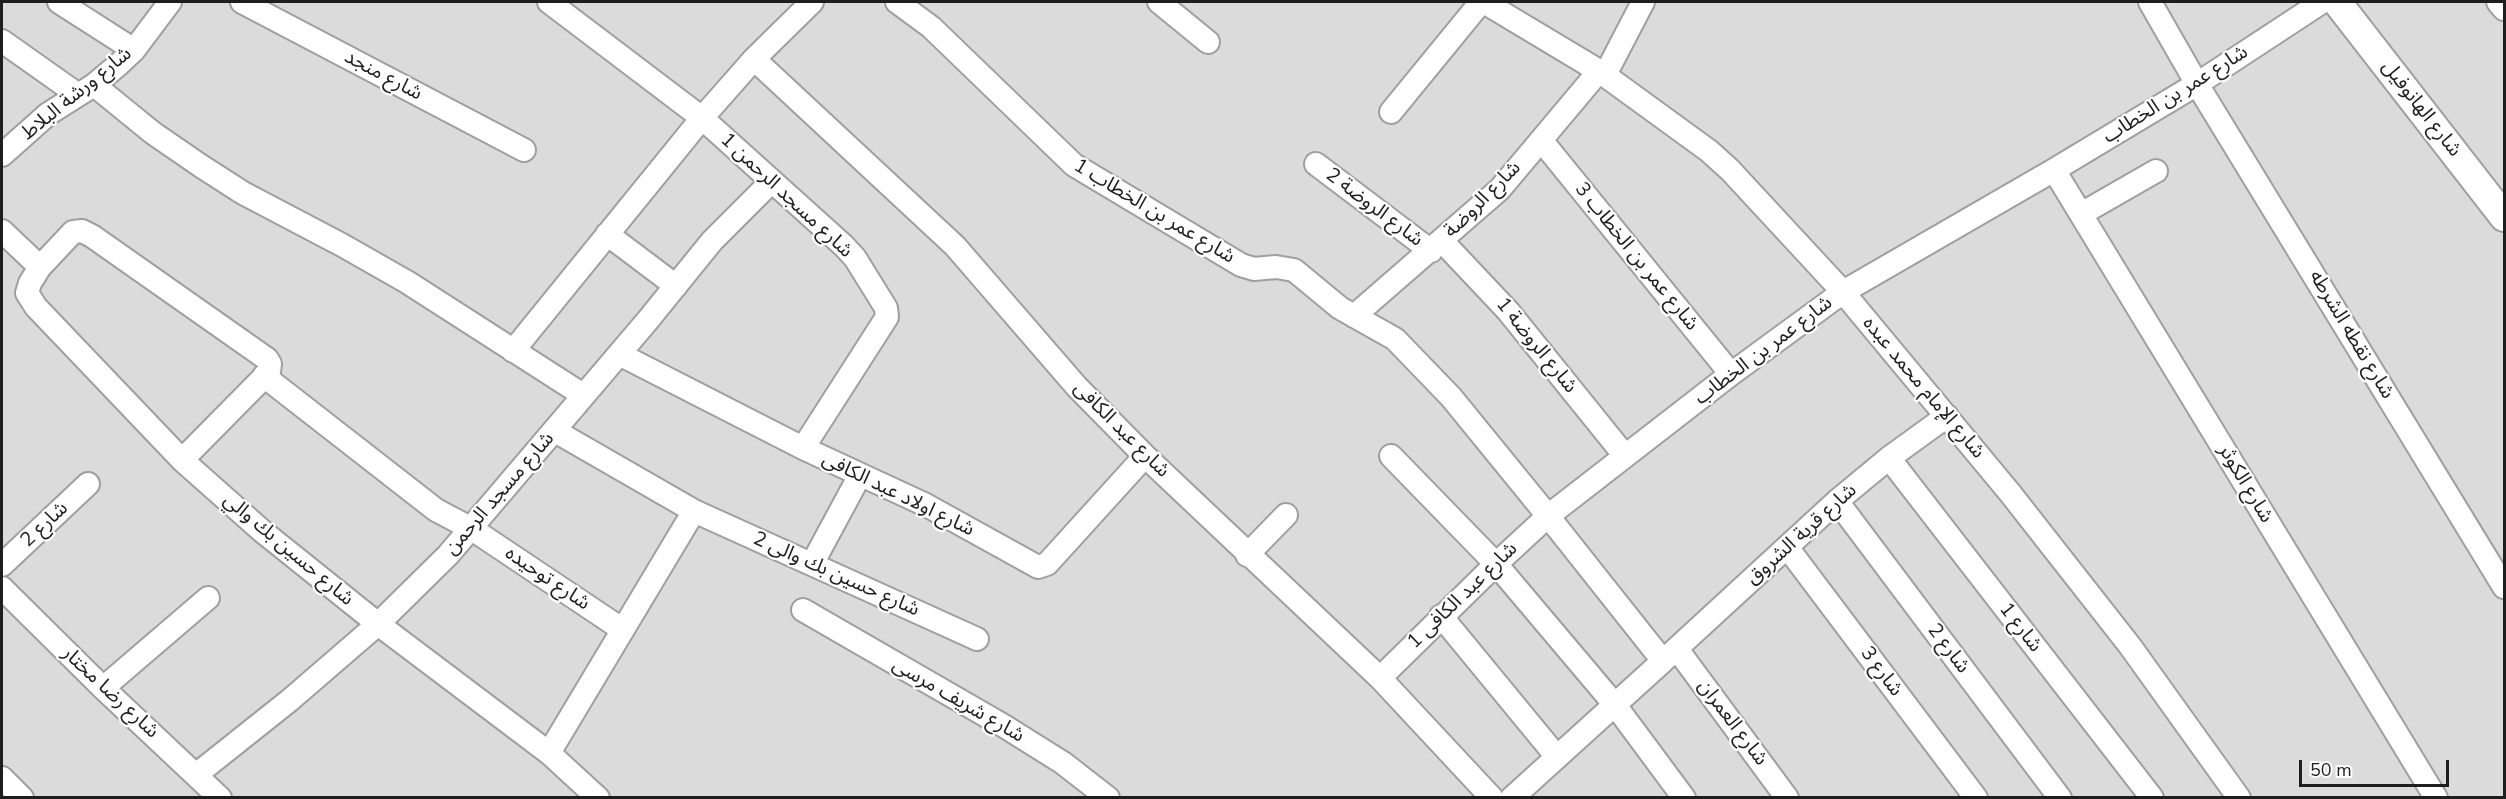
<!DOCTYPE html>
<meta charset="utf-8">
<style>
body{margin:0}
#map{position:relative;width:2506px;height:799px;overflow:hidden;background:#eeebe5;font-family:"Nunito Sans",sans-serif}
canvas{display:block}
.frame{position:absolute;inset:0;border:3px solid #1e1e1e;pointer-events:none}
.scale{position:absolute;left:2299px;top:760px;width:150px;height:27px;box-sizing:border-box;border:3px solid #1e1e1e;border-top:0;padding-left:8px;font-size:18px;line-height:21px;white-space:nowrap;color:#1e1e1e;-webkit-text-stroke:4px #fff;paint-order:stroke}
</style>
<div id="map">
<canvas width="2506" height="799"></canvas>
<div class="frame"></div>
<div class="scale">50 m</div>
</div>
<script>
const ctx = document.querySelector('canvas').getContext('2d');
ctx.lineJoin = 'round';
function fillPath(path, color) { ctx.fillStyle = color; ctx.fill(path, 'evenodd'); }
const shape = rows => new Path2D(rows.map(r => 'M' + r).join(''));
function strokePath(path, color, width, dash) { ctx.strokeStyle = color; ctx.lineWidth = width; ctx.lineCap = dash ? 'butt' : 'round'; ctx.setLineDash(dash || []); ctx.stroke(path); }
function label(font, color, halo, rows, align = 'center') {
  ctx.font = font + ' "Nunito Sans","Noto Sans Arabic",sans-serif'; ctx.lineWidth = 4.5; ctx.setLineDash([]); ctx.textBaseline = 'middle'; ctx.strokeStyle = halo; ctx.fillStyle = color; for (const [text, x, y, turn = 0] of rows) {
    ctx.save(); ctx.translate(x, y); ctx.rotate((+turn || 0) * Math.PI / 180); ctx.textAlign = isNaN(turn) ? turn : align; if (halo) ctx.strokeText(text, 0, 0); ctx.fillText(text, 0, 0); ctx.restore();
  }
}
fillPath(shape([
 [2,2,2504,2,2504,797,2,798]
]), '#dcdbdb');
const minor = shape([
 [59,2,134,50],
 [242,2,524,150],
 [549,2,702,118,844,246,855,258,886,308,887,317,803,448],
 [897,2,931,27,1074,165,1241,265,1254,269,1276,267,1294,270,1340,308,1395,339,1451,397,1548,516,1496,564,1380,678],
 [1159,2,1208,42],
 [1484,2,1599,71,1709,151,1730,170,1843,292,2010,493,2130,646,2239,798],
 [2150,2,2197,84,2504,587],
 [2498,2,2504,9],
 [2,41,77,94],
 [754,59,955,246,1077,387,1145,456,1380,678,1492,798],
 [1605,75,1643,2],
 [94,85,153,133,201,166,243,193,342,245,407,282,583,395],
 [1391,112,1481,2],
 [1541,140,1731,374],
 [2,155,48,114,94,85,118,65,134,50,170,2],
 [1316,164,1431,251],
 [2054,170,2436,798],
 [2081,214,2156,171],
 [2,231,40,267],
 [607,234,676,286],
 [1442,241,1508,311,1625,456],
 [1354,316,1500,189,1599,71],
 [513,351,702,118,754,59,812,2],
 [619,354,803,448,926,505,1038,567,1047,564,1145,456],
 [264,376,436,510,472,529,623,630],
 [555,431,694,511,977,639],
 [1391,456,1496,564,1615,705,1684,798],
 [1889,458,2152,798],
 [182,460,269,372,270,364,267,359,92,236,82,231,73,232,40,267,30,283,27,293,36,307,182,460,262,531,378,624,549,753,598,798],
 [1837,501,2060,798],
 [1787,547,1976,798],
 [1247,555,1286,515],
 [812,564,860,475],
 [2,565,88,484],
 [2,588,103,688,220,798],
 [803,610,1004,726,1063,763,1108,798],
 [1441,616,1557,757],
 [1677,649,1787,798],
 [1663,661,1837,501,1889,458,1947,416],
 [103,688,208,598],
 [549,753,694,511],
 [197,774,290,700,378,624,448,555,648,320,712,241,771,182],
 [2,778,22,798],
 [1512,798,1663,661,1548,516,1731,374,1843,292,2054,170,2197,84,2322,2]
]);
const tertiary = shape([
 [2337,2,2504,217]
]);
strokePath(minor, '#9f9f9f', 26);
strokePath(tertiary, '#9f9f9f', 32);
strokePath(minor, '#fff', 22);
strokePath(tertiary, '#fff', 28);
label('20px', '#1e1e1e', '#fff', [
 ["شارع منجد",383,76,28],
 ["شارع ورشة البلاط",77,94,-39],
 ["شارع عمر بن الخطاب",2176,95,-32],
 ["شارع الهانوفيل",2421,109,52],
 ["شارع مسجد الرحمن 1",786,196,43],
 ["شارع الروضة",1483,200,-45],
 ["شارع الروضة 2",1374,208,37],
 ["شارع عمر بن الخطاب 1",1154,212,31],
 ["شارع عمر بن الخطاب 3",1636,257,51],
 ["شارع نقطه الشرطه",2351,335,59],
 ["شارع الروضة 1",1536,346,51],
 ["شارع عمر بن الخطاب",1764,351,-37],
 ["شارع الإمام محمد عبده",1923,388,50],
 ["شارع عبد الكافى",1121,430,45],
 ["شارع الكوثر",2245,484,59],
 ["شارع مسجد الرحمن",500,494,-49],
 ["شارع اولاد عبد الكافى",898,495,26],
 ["شارع 2",45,525,-43],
 ["شارع قرية الشروق",1802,535,-42],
 ["شارع حسين بك والي",288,550,40],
 ["شارع حسين بك والى 2",836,575,24],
 ["شارع توحيده",547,579,34],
 ["شارع عبد الكافى 1",1463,596,-44],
 ["شارع 1",2020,628,52],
 ["شارع 2",1948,649,53],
 ["شارع 3",1881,672,53],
 ["شارع رضا مختار",110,693,43],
 ["شارع شريف مرسى",958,701,30],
 ["شارع العمران",1732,723,53]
]);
</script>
